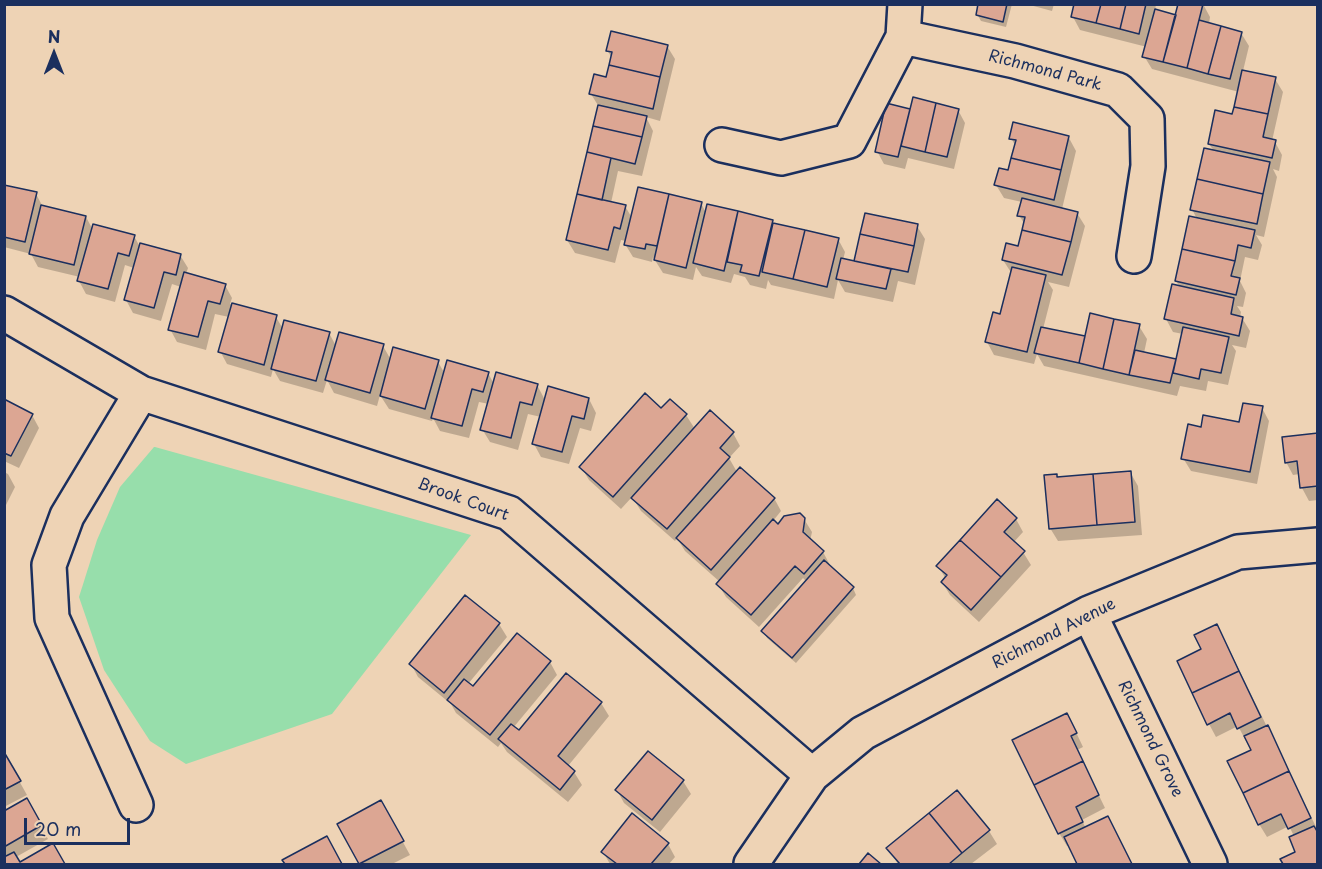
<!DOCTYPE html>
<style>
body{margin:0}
#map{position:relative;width:1322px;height:869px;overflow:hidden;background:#eed3b5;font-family:"Playpen Sans",sans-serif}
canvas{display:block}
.frame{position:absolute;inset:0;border:6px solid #1b2f5e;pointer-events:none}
.north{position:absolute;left:24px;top:24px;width:60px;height:60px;-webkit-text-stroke:4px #eed3b5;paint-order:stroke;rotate:0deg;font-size:16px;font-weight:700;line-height:24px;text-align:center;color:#1b2f5e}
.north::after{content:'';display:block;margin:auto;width:21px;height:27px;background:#1b2f5e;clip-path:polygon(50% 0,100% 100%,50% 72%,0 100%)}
.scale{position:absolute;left:24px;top:818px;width:106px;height:27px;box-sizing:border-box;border:3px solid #1b2f5e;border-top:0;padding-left:8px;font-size:18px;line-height:21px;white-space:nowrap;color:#1b2f5e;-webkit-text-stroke:4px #eed3b5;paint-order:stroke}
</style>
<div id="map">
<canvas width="1322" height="869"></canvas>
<div class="frame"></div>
<div class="north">N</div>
<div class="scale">20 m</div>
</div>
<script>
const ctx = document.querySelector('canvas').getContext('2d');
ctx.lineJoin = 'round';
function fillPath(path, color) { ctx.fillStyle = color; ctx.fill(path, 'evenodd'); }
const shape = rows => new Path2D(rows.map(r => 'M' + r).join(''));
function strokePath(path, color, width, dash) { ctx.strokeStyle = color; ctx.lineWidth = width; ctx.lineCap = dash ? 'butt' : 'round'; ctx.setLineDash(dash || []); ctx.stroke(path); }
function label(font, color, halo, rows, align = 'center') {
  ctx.font = font + ' "Playpen Sans",sans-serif'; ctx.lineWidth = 4.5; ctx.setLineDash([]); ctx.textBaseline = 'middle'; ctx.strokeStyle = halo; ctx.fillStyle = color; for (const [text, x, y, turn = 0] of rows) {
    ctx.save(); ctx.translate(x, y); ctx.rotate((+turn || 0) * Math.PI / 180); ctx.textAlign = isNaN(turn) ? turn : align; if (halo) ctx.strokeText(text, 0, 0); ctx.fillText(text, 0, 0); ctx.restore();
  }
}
fillPath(shape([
 [154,447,155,447,471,535,332,714,186,764,150,741,104,670,79,597,97,540,120,487]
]), '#97deab');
fillPath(shape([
 [980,4,1012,4,1006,27,981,21,977,14],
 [1026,4,1054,4,1052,11],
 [1076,4,1156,4,1155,11,1177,16,1180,4,1203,4,1210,17,1209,24,1241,33,1249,46,1243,71,1275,79,1283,92,1272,141,1275,142,1282,155,1279,171,1273,169,1277,177,1264,237,1256,235,1262,245,1258,260,1245,257,1240,281,1246,293,1243,307,1237,306,1241,312,1240,318,1242,318,1250,331,1246,348,1232,345,1236,351,1228,385,1208,381,1206,391,1180,386,1177,396,1044,366,1037,354,1034,364,994,355,987,342,1001,315,1012,274,1003,260,1019,247,1025,225,1019,215,1022,202,1004,198,996,185,1009,172,1016,147,1011,138,1069,138,1076,151,1062,209,1077,213,1085,226,1069,287,1048,282,1053,290,1043,329,1086,338,1139,326,1147,339,1144,353,1177,360,1183,334,1173,332,1166,319,1180,287,1176,281,1197,219,1192,209,1214,151,1209,144,1233,116,1239,92,1152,69,1144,56,1147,47,1080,30,1073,17],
 [667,46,675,59,660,121,646,117,653,131,642,176,618,171,611,203,625,206,632,218,639,188,701,203,706,213,708,206,772,221,774,224,838,239,845,252,843,260,856,263,917,226,925,239,915,285,898,281,893,302,845,292,838,280,834,299,771,285,768,280,766,289,750,285,745,277,734,274,731,283,702,276,696,267,693,280,663,273,653,257,652,262,633,257,625,244,626,241,621,240,615,263,575,253,567,240,599,107,591,94,607,78,612,58,607,50],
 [887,105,911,110,958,110,965,123,954,169,908,158,905,169,884,164,877,151],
 [4,186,36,194,43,207,86,217,93,230,134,236,140,247,180,255,188,268,186,274,225,285,232,298,230,304,276,317,283,329,329,333,336,346,383,346,391,360,438,362,445,374,488,373,494,384,537,385,545,400,589,399,596,413,591,431,580,428,569,464,541,457,534,444,541,417,528,414,518,450,490,442,482,429,489,404,479,402,469,438,440,431,433,418,432,421,389,409,380,395,377,406,334,393,327,380,323,393,280,381,273,369,271,377,227,364,220,351,229,317,215,314,206,350,177,342,170,329,181,287,172,284,161,321,133,313,126,300,134,268,125,265,115,302,86,294,79,281,80,277,38,267,31,254,4,247],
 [4,401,32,415,39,428,19,468,4,461],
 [1262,408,1269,421,1257,484,1191,471,1183,458,1202,428,1240,424],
 [662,410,686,415,695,429,733,433,740,446,729,458,737,472,774,498,781,511,773,521,778,526,804,519,812,532,810,541,823,552,830,565,829,567,853,588,856,595,796,663,767,638,763,631,807,582,803,578,759,627,726,597,718,584,720,582,685,551,677,538,675,541,641,511,632,497,621,509,589,480,581,467],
 [1318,435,1318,500,1309,501,1302,488,1300,474,1293,475,1286,462],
 [4,472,8,474,15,487,4,509],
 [1130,472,1138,486,1142,535,1058,541,1050,528,1058,479],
 [1016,519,1023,532,1013,543,1023,552,1031,565,979,622,950,595,942,582,946,579,938,566],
 [465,597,499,624,507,637,468,684,473,688,550,662,557,675,513,728,519,733,601,703,609,716,568,766,574,772,582,785,568,802,507,752,501,743,498,747,456,713,451,704,418,677,411,664],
 [1224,639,1318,831,1318,864,1284,864,1282,859,1297,852,1294,836,1289,826,1267,837,1259,824,1253,751,1248,740,1246,741,1238,726,1216,737,1209,724],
 [1074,728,1083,747,1077,750,1105,808,1082,820,1086,829,1115,831,1131,864,1079,864,1069,845,1067,846,1059,833,1014,741],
 [648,753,683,781,691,794,660,832,624,803,617,790],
 [4,754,27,795,4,807],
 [957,792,989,831,997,844,971,864,898,864,888,848],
 [26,800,48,839,16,857,19,864,52,845,63,864,4,864,4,812],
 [381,802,410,855,392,864,361,864,339,825],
 [326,838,341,864,286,864,284,861],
 [668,844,675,857,669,864,610,864,603,852]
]), '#0003');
const building = shape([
 [978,4,1007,4,1003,22,976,15,978,4],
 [1074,4,1101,4,1096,23,1071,17,1074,4],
 [1101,4,1126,4,1120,29,1096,23,1101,4],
 [1126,4,1146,4,1139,34,1120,29,1126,4],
 [1178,4,1203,4,1187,68,1163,62,1178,4],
 [1155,9,1176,15,1163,62,1142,57,1155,9],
 [1199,20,1221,26,1208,74,1187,68,1199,20],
 [1221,26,1242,32,1230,79,1208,74,1221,26],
 [611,31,668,45,660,77,609,65,612,52,606,51,611,31],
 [609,65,660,77,653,109,589,94,594,74,606,77,609,65],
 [1242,70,1276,77,1268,114,1234,107,1242,70],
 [913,97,936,103,925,152,901,146,913,97],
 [886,103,910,109,898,157,875,152,886,103],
 [936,103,959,109,947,157,925,152,936,103],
 [598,105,647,116,642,137,593,126,598,105],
 [1234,107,1268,114,1263,137,1276,140,1272,158,1208,144,1215,110,1232,114,1234,107],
 [1013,122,1069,136,1061,170,1011,158,1016,140,1009,139,1013,122],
 [593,126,642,137,635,164,587,152,593,126],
 [1204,148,1270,162,1263,194,1197,179,1204,148],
 [587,152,611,158,602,200,577,194,587,152],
 [1011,158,1061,170,1054,200,994,185,999,168,1008,170,1011,158],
 [1197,179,1263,194,1257,224,1190,210,1197,179],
 [4,185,37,192,25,242,4,237,4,185],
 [638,187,669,194,657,246,646,244,645,249,624,245,638,187],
 [577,194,626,205,620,229,614,227,608,250,566,240,577,194],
 [669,194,702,202,686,268,654,260,669,194],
 [1022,198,1078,212,1071,242,1022,230,1025,217,1017,216,1022,198],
 [707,204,738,211,724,271,693,263,707,204],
 [41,205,86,216,74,265,29,254,41,205],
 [738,211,773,220,759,276,740,272,742,265,727,262,738,211],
 [865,213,918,224,914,246,860,234,865,213],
 [1189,216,1255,230,1251,248,1238,245,1235,261,1182,249,1189,216],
 [773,223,805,230,793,279,762,272,773,223],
 [93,224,135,235,129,256,118,253,108,289,77,281,93,224],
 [805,230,839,238,827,287,793,279,805,230],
 [1022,230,1071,242,1062,275,1002,260,1006,243,1018,246,1022,230],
 [860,234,914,246,908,272,854,261,860,234],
 [140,243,181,254,176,275,164,272,154,308,124,300,140,243],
 [1182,249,1235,261,1231,276,1240,278,1236,295,1175,281,1182,249],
 [841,258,891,269,886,289,836,279,841,258],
 [1012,267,1046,275,1027,352,985,342,993,312,1000,314,1012,267],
 [184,272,226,284,220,304,208,301,198,337,168,330,184,272],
 [1172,284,1234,298,1231,314,1243,317,1239,336,1164,319,1172,284],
 [232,303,277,315,264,365,218,352,232,303],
 [1090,313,1114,319,1103,369,1079,363,1090,313],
 [1114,319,1140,324,1129,375,1103,369,1114,319],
 [284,320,330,332,316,381,271,369,284,320],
 [1041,327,1085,336,1079,363,1034,353,1041,327],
 [1183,327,1229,337,1221,373,1201,369,1199,379,1173,373,1183,327],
 [339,332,384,344,370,393,325,380,339,332],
 [393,347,439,360,425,409,380,396,393,347],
 [1135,350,1176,359,1170,383,1129,375,1135,350],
 [447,360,489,372,483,392,472,389,462,426,431,418,447,360],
 [496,372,538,384,532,405,520,402,511,438,480,430,496,372],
 [548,386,589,398,584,419,572,416,562,452,532,444,548,386],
 [645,393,661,408,670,399,687,414,613,497,579,467,645,393],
 [4,399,33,414,11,456,4,453,4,399],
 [1243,403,1263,406,1250,472,1181,459,1188,424,1201,427,1203,415,1239,422,1243,403],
 [710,410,734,432,720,448,730,457,667,529,631,498,710,410],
 [1318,433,1318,486,1300,488,1297,461,1285,463,1282,437,1318,433],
 [740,467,775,498,711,570,676,538,740,467],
 [1131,471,1135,522,1097,525,1093,474,1131,471],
 [1057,474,1057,477,1093,474,1097,525,1049,529,1044,475,1057,474],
 [997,499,1017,518,1004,532,1025,551,1001,577,960,540,997,499],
 [800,513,805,518,803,532,824,551,804,574,795,566,751,615,716,584,773,519,778,524,784,516,800,513],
 [960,540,1001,577,971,610,941,582,947,575,936,566,960,540],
 [824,560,854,587,792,658,761,631,824,560],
 [465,595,500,623,444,693,409,664,465,595],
 [1217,624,1239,671,1192,693,1177,661,1201,649,1194,635,1217,624],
 [517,633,551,661,490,735,447,700,464,679,473,686,517,633],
 [1239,671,1261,717,1237,729,1230,713,1207,725,1192,693,1239,671],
 [566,673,602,702,558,756,575,771,560,790,498,739,511,724,519,730,566,673],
 [1067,713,1077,733,1071,736,1083,761,1034,785,1012,740,1067,713],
 [1268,725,1289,771,1243,793,1227,761,1251,750,1244,736,1268,725],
 [648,751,684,780,652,820,615,790,648,751],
 [4,752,21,781,4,790,4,752],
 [1083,761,1099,795,1076,807,1083,822,1058,834,1034,785,1083,761],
 [1289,771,1311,818,1288,829,1281,814,1258,825,1243,793,1289,771],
 [957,790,990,830,962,853,929,813,957,790],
 [27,798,42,825,4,847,4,811,27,798],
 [381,800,404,841,359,864,337,824,381,800],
 [632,813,669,843,651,864,617,864,601,852,632,813],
 [929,813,962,853,949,864,900,864,886,848,929,813],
 [1108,816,1132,864,1077,864,1064,837,1108,816],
 [1314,826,1318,833,1318,864,1283,864,1280,859,1295,852,1289,837,1314,826],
 [327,836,342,864,285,864,282,860,327,836],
 [53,843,65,864,4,864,4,857,14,852,20,862,53,843],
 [868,853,881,864,859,864,868,853]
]);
fillPath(building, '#dca693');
strokePath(building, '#1b2f5e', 1.5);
const minor = shape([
 [905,4,903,37,1015,61,1118,90,1147,119,1148,166,1134,256],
 [722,145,781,158,849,141,903,37],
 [4,313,141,393],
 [1089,613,1210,864],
 [136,805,52,618,49,565,67,516,141,393,509,513,812,775],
 [751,864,812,775,863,733,1089,613,1238,552,1318,545]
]);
strokePath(minor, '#1b2f5e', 38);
strokePath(minor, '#eed3b5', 33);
label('16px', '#1b2f5e', '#eed3b5', [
 ["Richmond Park",1045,71,15],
 ["Brook Court",463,500,20],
 ["Richmond Avenue",1054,634,-27],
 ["Richmond Grove",1150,739,64]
]);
</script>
